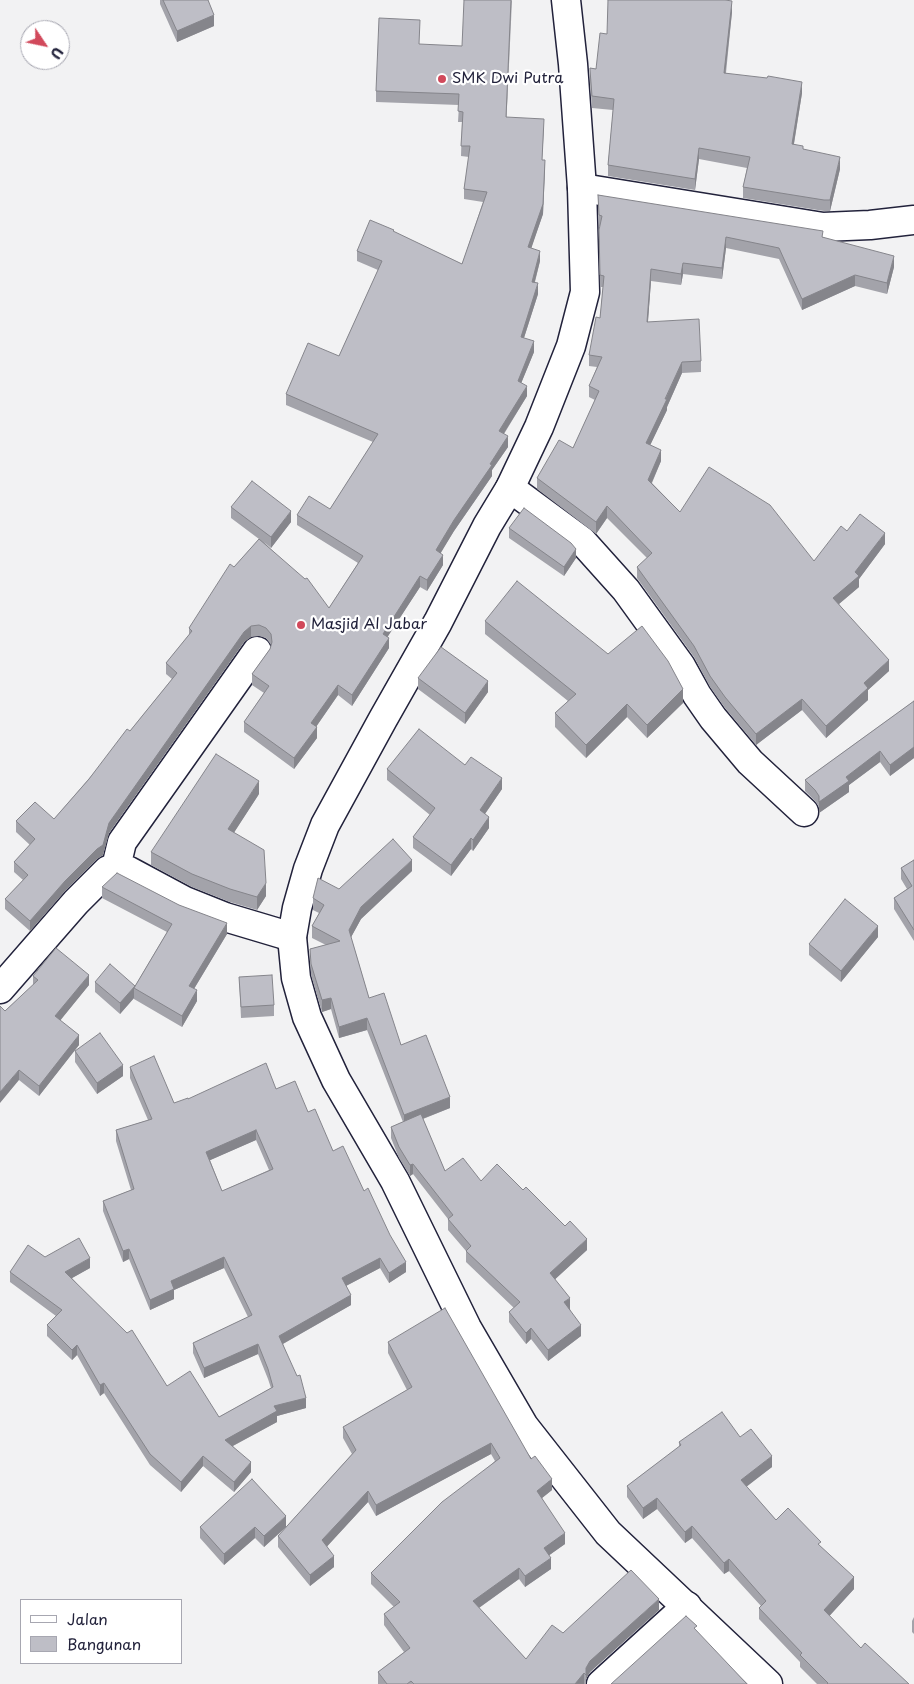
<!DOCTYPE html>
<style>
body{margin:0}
#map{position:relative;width:914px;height:1684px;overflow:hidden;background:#f2f2f3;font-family:"Playpen Sans",sans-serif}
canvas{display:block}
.legend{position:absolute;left:20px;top:1599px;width:162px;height:65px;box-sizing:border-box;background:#fff;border:1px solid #a7a7b1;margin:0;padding:6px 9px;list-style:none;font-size:15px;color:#22223b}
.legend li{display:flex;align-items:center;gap:10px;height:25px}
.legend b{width:25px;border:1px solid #a7a7b1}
.north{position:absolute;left:20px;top:20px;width:50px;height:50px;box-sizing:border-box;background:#fff;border:1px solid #a7a7b1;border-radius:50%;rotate:124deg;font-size:14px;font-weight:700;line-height:20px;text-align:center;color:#22223b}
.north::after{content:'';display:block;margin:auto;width:18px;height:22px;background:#d1495b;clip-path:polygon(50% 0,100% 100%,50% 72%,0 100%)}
</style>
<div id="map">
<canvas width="914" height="1684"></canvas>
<ul class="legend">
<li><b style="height:6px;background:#fff"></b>Jalan</li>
<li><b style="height:14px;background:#bebec6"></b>Bangunan</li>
</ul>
<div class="north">U</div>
</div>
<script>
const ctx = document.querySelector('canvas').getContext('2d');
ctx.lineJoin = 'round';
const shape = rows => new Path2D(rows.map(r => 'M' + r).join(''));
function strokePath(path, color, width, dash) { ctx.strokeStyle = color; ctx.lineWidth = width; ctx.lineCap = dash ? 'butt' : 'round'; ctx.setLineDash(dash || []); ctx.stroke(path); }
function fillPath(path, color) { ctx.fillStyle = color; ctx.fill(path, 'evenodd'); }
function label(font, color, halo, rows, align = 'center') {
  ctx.font = font + ' "Playpen Sans",sans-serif'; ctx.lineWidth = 4.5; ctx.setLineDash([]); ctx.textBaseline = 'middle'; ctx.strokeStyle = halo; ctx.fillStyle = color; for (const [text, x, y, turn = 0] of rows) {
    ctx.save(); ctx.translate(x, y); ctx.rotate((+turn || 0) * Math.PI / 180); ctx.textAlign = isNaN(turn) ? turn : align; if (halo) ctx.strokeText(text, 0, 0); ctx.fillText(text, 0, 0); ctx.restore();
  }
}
const minor = shape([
 [582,188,823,227,870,225,914,220],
 [510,488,582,541,626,590,681,666,697,695,713,718,750,762,804,812],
 [116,867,122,842,257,651],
 [0,989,76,902,108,870,116,867,129,871,185,901,225,917,292,937],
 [601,1684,687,1606]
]);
const major = shape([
 [566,0,573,64,582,188,585,292,571,346,539,427,510,488,487,526,438,622,383,719,325,825,308,869,297,908,292,937,296,978,307,1017,336,1080,395,1181,467,1328,524,1426,608,1533,768,1684]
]);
strokePath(minor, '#22223b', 31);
strokePath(major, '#22223b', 31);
strokePath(minor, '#fff', 28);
strokePath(major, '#fff', 28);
fillPath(shape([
 [160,0,208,0,214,26,177,42,160,4],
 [512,0,506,117,544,129,542,160,545,171,543,214,531,248,540,261,535,282,538,294,524,338,534,352,521,383,527,396,504,434,508,447,492,470,492,476,454,531,440,553,443,565,427,591,420,587,387,637,389,648,352,706,338,695,316,727,317,738,294,769,244,732,244,722,264,693,252,685,252,674,270,649,271,645,266,638,259,636,251,637,244,642,109,833,103,855,97,859,65,891,30,931,5,909,5,899,23,880,14,872,14,862,30,845,16,832,16,821,54,819,130,731,172,679,166,674,166,663,189,635,189,628,234,567,259,539,231,518,231,507,291,522,271,548,264,542,329,608,358,563,297,525,297,515,330,509,373,442,286,405,286,394,339,356,378,270,357,261,357,251,394,232,462,264,483,202,464,199,464,189,469,157,461,156,462,122,458,122,459,105,376,102,376,91,420,45,462,46],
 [732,12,726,73,802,93,794,144,840,169,830,211,824,211,743,198,743,187,747,168,699,159,695,190,608,176,608,165,613,110,592,108,590,81,590,68,596,69,607,34],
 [598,195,823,237,894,267,887,294,855,286,802,310,779,259,726,248,722,279,683,274,681,285,651,281,648,322,701,361,701,372,682,373,667,407,667,410,650,445,661,461,652,483,680,512,814,561,847,531,885,544,859,579,859,587,839,604,889,671,868,690,868,700,826,738,802,710,756,745,725,708,710,687,694,657,637,578,637,567,647,558,607,518,596,534,537,489,537,478,573,448,595,400,589,397,589,386,597,367,589,366,589,355,600,318,603,287,600,287,599,241,600,227,599,226],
 [509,528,576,558,564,576,509,538],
 [485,621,608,654,683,703,647,738,627,717,586,758,555,727,555,713,568,701,485,634],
 [418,678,488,692,465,724,418,689],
 [914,701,914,758,890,776,880,762,849,785,849,792,819,813,819,807,815,801,805,791,805,780],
 [465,765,502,789,485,814,489,828,473,851,471,849,451,876,413,848,413,837,430,815,387,780,387,769],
 [259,794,234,832,266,896,257,910,230,902,192,887,151,865,151,852],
 [914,860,914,941,894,909,894,898,907,889,901,879,901,868],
 [412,871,361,919,351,937,369,998,401,1045,450,1108,423,1119,445,1171,481,1181,523,1190,587,1250,555,1279,570,1309,581,1336,548,1361,531,1339,526,1344,509,1322,509,1312,514,1308,466,1262,466,1251,448,1230,448,1219,413,1174,410,1176,399,1158,391,1138,391,1127,403,1122,367,1030,339,1038,331,1009,322,1012,311,975,310,949,326,945,312,938,312,926,319,913,313,910,313,898,339,889],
 [102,887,179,905,227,934,194,989,197,1001,182,1027,134,999,134,998,120,1014,95,992,95,982,135,986,167,932,102,898],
 [878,937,841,982,809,955,809,944],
 [33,976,89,985,60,1020,79,1045,39,1096,19,1080,5,1011,33,985],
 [239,977,274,1005,274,1016,241,1018],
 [75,1051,123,1076,97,1094,75,1062],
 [130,1067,174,1103,188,1099,276,1089,308,1112,333,1151,364,1191,406,1272,389,1283,380,1268,346,1286,351,1305,283,1344,306,1408,277,1416,277,1422,233,1446,251,1472,234,1492,203,1466,181,1492,150,1465,104,1393,100,1396,77,1355,72,1360,47,1336,47,1325,56,1316,10,1282,10,1272,45,1257,90,1268,72,1278,167,1386,219,1417,271,1388,268,1379,258,1354,204,1378,193,1353,193,1343,248,1317,224,1268,174,1290,174,1299,150,1310,129,1259,123,1262,103,1211,103,1201,131,1190,116,1141,116,1130,148,1120,130,1078],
 [256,1140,269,1170,222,1191,210,1160],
 [388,1342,531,1459,552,1490,542,1498,565,1544,549,1555,551,1569,525,1587,519,1579,479,1608,526,1659,563,1633,659,1610,590,1672,586,1679,586,1684,378,1684,378,1672,404,1652,384,1625,384,1614,394,1607,371,1584,371,1573,495,1461,491,1454,376,1516,368,1502,327,1546,334,1567,310,1586,278,1547,278,1536,352,1454,343,1438,343,1427,407,1390,388,1353],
 [740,1437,772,1467,746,1486,776,1520,821,1547,854,1589,829,1616,861,1648,909,1684,817,1684,800,1667,800,1662,759,1619,759,1608,761,1606,729,1571,724,1574,692,1538,685,1543,657,1509,643,1519,627,1497,627,1486,679,1447,679,1442],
 [200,1527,286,1527,264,1547,255,1538,224,1565,200,1538],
 [914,1617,914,1634,912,1632,912,1621]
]), '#a3a3aa');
fillPath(shape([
 [512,0,506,128,506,117],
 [732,1,732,12,724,84,724,73],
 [214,15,214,26,177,42,177,31],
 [802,82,802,93,792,155,792,144],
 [699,148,699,159,695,190,695,179],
 [840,157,840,169,830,211,830,200],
 [545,160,543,214,528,258,528,247],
 [726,237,726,248,722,279,722,268],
 [540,251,540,261,532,292,532,282],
 [894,256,894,267,887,294,887,283],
 [683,263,683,274,681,285,681,274],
 [651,269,651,281,647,333,647,322],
 [855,275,855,286,802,310,802,299],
 [538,283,538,294,521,347,521,337],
 [534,341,534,352,518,391,518,381],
 [682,362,682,373,667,407,667,410,646,454,646,443],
 [527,386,527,396,499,441,499,431],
 [508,436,508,447,492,470,492,476,454,531,436,561,436,550,454,520],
 [661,450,661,461,648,491,648,480],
 [607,506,607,518,596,534,596,522],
 [291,511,291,522,271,548,271,537],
 [885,533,885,544,859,579,859,587,833,609,833,598,855,572],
 [576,549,576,558,564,576,564,567],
 [443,555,443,565,427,591,427,580],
 [420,576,420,587,383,644,383,634],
 [251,626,251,637,244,642,109,833,103,855,97,859,65,891,30,931,30,921,65,881,97,849,109,823,244,632],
 [389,638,389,648,352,706,352,695],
 [889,660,889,671,868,690,868,700,826,738,826,726,864,683],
 [488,681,488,692,465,724,465,713],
 [338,685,338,695,311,734,311,723],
 [683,689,683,703,647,738,647,725],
 [802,699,802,710,756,745,756,734],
 [627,704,627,717,586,758,586,745],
 [317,727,317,738,294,769,294,758],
 [914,747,914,758,890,776,890,765],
 [880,751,880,762,849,785,849,792,819,813,819,802,846,777],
 [502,778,502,789,480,821,480,810],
 [259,781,259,794,228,842,228,829],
 [489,817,489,828,473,851,473,840],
 [471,838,471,849,451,876,451,865],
 [412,860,412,871,361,919,349,941,349,930,361,907],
 [266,883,266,896,257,910,257,897],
 [227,923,227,934,189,997,189,986],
 [878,926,878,937,841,982,841,971],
 [89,975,89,985,55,1027,55,1016],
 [135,986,134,988,134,998,120,1014,120,1003],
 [197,990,197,1001,182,1027,182,1016],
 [331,998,331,1009,322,1012,322,1000],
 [367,1018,367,1030,339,1038,339,1027],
 [79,1035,79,1045,39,1096,39,1086],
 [123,1065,123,1076,97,1094,97,1083],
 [19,1070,19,1080,0,1103,0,1092],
 [450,1097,450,1108,404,1126,404,1115],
 [256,1130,256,1140,206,1162,206,1152],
 [413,1164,413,1174,410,1176,410,1165],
 [587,1239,587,1250,550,1284,550,1273],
 [129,1249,129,1259,123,1262,123,1251],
 [224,1257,224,1268,174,1290,174,1299,150,1310,150,1300,171,1281],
 [90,1258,90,1268,65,1282,65,1272],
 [380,1258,380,1268,342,1288,342,1278],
 [406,1262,406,1272,389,1283,389,1273],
 [351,1295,351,1305,279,1346,279,1336],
 [570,1298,570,1309,564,1313,564,1302],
 [581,1325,581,1336,548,1361,548,1350],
 [531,1328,531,1339,526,1344,526,1333],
 [258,1344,258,1354,204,1378,204,1368],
 [77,1345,77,1355,72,1360,72,1350],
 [104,1383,104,1393,100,1396,100,1385],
 [306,1398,306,1408,277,1416,277,1422,225,1450,225,1440,274,1406],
 [491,1443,491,1454,376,1516,376,1505],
 [203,1456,203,1466,181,1492,181,1482],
 [772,1456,772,1467,741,1491,741,1480],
 [251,1462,251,1472,234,1492,234,1482],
 [552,1479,552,1490,537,1502,537,1491],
 [368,1491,368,1502,322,1552,322,1540],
 [657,1498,657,1509,643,1519,643,1508],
 [286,1516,286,1527,264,1547,264,1536],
 [692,1526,692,1538,685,1543,685,1532],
 [255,1527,255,1538,224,1565,224,1554],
 [565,1533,565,1544,544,1559,544,1548],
 [334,1556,334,1567,310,1586,310,1575],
 [551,1558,551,1569,525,1587,525,1576],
 [729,1559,729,1571,724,1574,724,1563],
 [519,1568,519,1579,473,1612,473,1601],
 [854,1577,854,1589,824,1622,824,1610],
 [659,1599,659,1610,590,1672,586,1679,586,1684,586,1668,590,1661],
 [584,1673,584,1684,575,1684]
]), '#85858b');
const building = shape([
 [163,0,208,0,214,15,177,31,163,0],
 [464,0,511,0,506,117,544,119,542,160,545,160,543,204,528,247,540,251,532,282,538,283,521,337,534,341,518,381,527,386,499,431,508,436,490,464,492,465,454,520,436,550,443,555,427,580,420,576,383,634,389,638,352,695,338,685,311,723,317,727,294,758,244,722,269,686,252,674,270,649,272,642,271,634,266,628,259,625,251,626,244,632,109,823,103,845,97,849,65,881,30,921,5,899,28,875,14,862,35,839,16,821,35,802,54,819,89,779,127,729,130,731,177,673,166,663,192,631,189,628,230,564,234,567,259,539,305,579,307,578,329,608,363,556,297,515,309,496,330,509,378,434,286,394,308,343,339,356,382,261,357,251,370,220,394,230,393,231,462,264,487,192,464,189,470,146,461,146,463,112,458,111,459,94,376,91,379,18,420,20,419,44,462,46,464,0],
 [608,0,725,0,732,1,724,73,767,78,768,76,802,82,792,144,803,146,803,149,840,157,830,200,824,200,743,187,750,157,699,148,695,179,608,165,614,99,592,96,590,70,590,68,596,69,600,33,607,34,608,0],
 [598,195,823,231,822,237,894,256,887,283,855,275,802,299,779,248,726,237,722,268,683,263,681,274,651,269,647,322,699,319,701,361,682,362,665,399,667,399,646,443,661,450,648,480,680,512,709,467,770,505,814,561,841,526,847,531,860,514,885,533,855,572,859,576,833,598,889,660,864,683,868,688,826,726,802,699,756,734,725,697,710,676,694,646,637,567,652,553,607,506,596,522,537,478,559,440,573,448,599,391,589,386,602,357,589,355,596,317,600,318,604,276,600,275,599,230,602,216,599,215,598,195],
 [252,481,291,511,271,537,231,507,252,481],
 [524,508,571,543,576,549,564,567,509,528,524,508],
 [517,581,608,654,642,626,668,661,683,689,647,725,627,704,586,745,555,713,576,694,485,621,517,581],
 [441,647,488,681,465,713,418,678,441,647],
 [914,701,914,747,890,765,880,751,846,777,849,781,819,802,819,796,815,790,805,780,914,701],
 [419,729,465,765,471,757,502,778,480,810,489,817,473,840,471,838,451,865,413,837,435,808,387,769,419,729],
 [216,754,259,781,228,829,264,850,266,883,257,897,230,889,192,874,151,852,216,754],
 [393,839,412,860,361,907,349,930,369,998,384,993,401,1045,426,1035,450,1097,404,1115,367,1018,339,1027,331,998,322,1000,311,964,310,949,340,941,312,926,324,905,313,898,318,878,339,889,393,839],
 [914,860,914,930,894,898,912,886,901,868,914,860],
 [117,873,179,905,227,923,189,986,197,990,182,1016,134,988,172,924,102,887,117,873],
 [845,899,878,926,841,971,809,944,845,899],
 [56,948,89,975,55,1016,79,1035,39,1086,19,1070,0,1092,0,1006,5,1011,38,980,33,976,56,948],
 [110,964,135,986,120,1003,95,982,110,964],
 [272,975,274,1005,241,1007,239,977,272,975],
 [100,1033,123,1065,97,1083,75,1051,100,1033],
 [154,1056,174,1103,188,1098,188,1099,266,1063,276,1089,295,1081,308,1112,315,1109,333,1151,343,1146,364,1191,368,1188,390,1235,406,1262,389,1273,380,1258,342,1278,351,1295,279,1336,297,1376,300,1375,306,1398,274,1406,277,1411,225,1440,251,1462,234,1482,203,1456,181,1482,150,1454,104,1383,100,1385,77,1345,72,1350,47,1325,62,1310,10,1272,28,1245,45,1257,79,1238,90,1258,65,1272,127,1333,132,1330,167,1386,190,1371,219,1417,273,1387,268,1369,258,1344,204,1368,193,1343,252,1315,224,1257,171,1281,174,1289,150,1300,129,1249,123,1251,103,1201,134,1189,116,1130,152,1119,130,1067,154,1056],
 [256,1130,273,1169,222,1191,206,1152,256,1130],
 [421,1114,445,1171,463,1158,481,1181,497,1164,523,1190,526,1187,565,1226,570,1221,587,1239,550,1273,570,1298,564,1302,581,1325,548,1350,531,1328,526,1333,509,1312,520,1302,466,1251,471,1246,448,1219,453,1215,413,1164,410,1165,399,1147,391,1127,421,1114],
 [445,1308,531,1459,535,1456,552,1479,537,1491,565,1533,544,1548,551,1558,525,1576,519,1568,473,1601,526,1659,552,1625,563,1633,631,1570,659,1599,590,1661,586,1668,586,1675,584,1673,575,1684,414,1684,411,1681,407,1684,387,1684,378,1672,410,1648,384,1614,400,1602,371,1573,442,1502,500,1458,491,1443,376,1505,368,1491,322,1540,334,1556,310,1575,278,1536,356,1450,343,1427,412,1387,388,1342,445,1308],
 [722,1412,740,1437,751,1429,772,1456,741,1480,776,1520,788,1508,821,1542,818,1544,854,1577,824,1610,861,1648,865,1643,909,1684,827,1684,828,1683,800,1655,802,1653,759,1608,766,1601,729,1559,724,1563,692,1526,685,1532,657,1498,643,1508,627,1486,681,1445,679,1442,722,1412],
 [252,1479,286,1516,264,1536,255,1527,224,1554,200,1527,252,1479],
 [686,1616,697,1626,694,1628,747,1684,611,1684,686,1616]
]);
fillPath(building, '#bebec6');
strokePath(building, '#85858b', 1);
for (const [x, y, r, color] of [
 [442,79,5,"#d1495b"],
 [301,625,5,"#d1495b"]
]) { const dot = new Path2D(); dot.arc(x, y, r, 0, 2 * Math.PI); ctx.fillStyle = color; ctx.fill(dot); strokePath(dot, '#fff', 2); }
label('15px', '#22223b', '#fff', [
 ["SMK Dwi Putra",452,79],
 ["Masjid Al Jabar",311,625]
], 'left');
</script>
